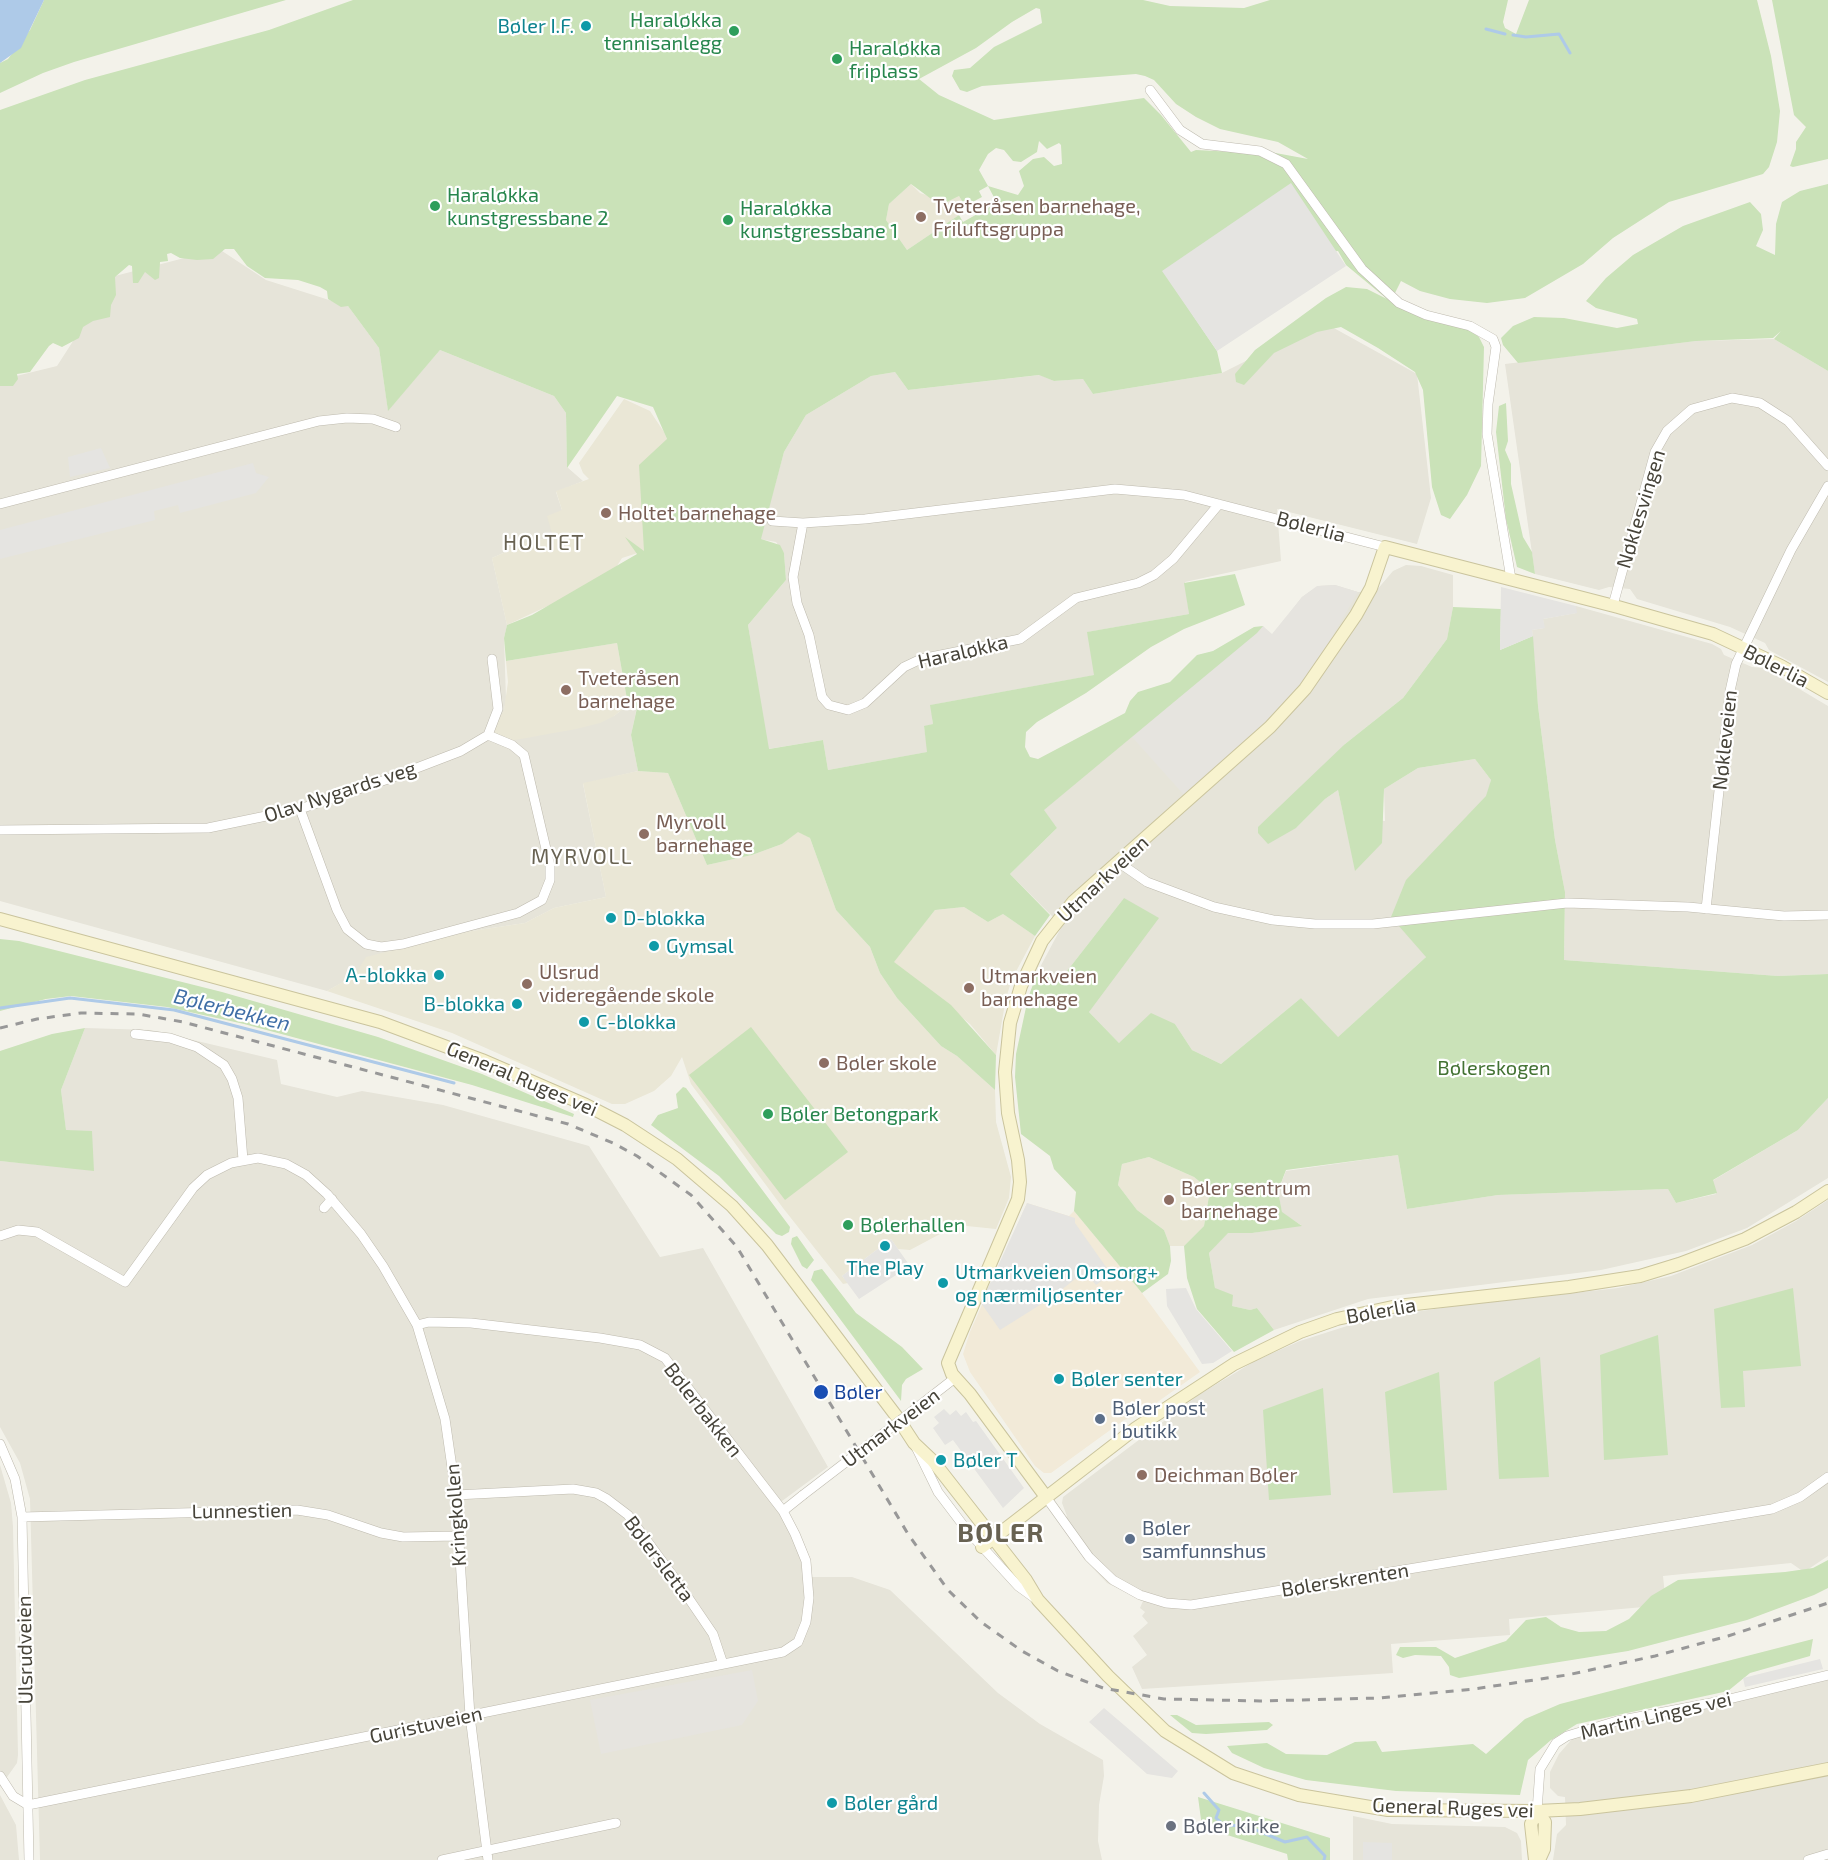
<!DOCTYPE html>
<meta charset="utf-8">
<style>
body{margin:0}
canvas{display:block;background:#f3f2ea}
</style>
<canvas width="1828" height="1860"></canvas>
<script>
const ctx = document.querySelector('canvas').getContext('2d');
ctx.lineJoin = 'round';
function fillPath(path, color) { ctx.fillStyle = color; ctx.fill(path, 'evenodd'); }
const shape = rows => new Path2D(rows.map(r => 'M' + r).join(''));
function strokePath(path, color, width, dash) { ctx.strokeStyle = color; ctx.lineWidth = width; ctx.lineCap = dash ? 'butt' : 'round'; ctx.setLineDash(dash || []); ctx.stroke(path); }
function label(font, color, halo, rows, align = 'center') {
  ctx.font = font + ' "Exo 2",sans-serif'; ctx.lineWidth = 4.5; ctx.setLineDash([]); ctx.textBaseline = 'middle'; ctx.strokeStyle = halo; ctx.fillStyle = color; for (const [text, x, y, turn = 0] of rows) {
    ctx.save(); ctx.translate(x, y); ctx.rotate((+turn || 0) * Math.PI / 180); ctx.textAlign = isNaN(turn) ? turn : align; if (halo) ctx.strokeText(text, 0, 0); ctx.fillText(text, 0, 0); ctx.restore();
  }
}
fillPath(shape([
 [219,249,266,280,348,306,379,348,388,410,440,350,554,396,566,413,567,467,583,481,556,492,562,510,553,537,526,543,492,558,507,625,504,638,506,699,504,711,495,726,614,716,628,705,637,707,631,735,638,771,583,784,606,897,554,908,525,923,465,932,356,975,327,991,0,901,0,380,57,366,115,276],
 [1323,322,1417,374,1431,498,1417,544,1277,509,1281,561,1185,582,1189,614,1088,632,1095,675,931,705,933,724,924,727,928,752,828,770,823,740,768,749,748,625,786,580,784,553,776,542,760,539,784,452,806,415,871,376,895,372,908,390,1040,375,1054,381,1083,379,1093,394,1222,373],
 [1774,339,1828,371,1828,682,1769,650,1765,643,1730,627,1637,599,1630,589,1609,587,1599,590,1535,574,1505,364,1696,341],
 [1406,565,1421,566,1453,575,1453,607,1447,639,1403,698,1345,744,1296,828,1325,799,1338,790,1344,818,1385,821,1384,789,1418,768,1475,759,1491,780,1487,799,1427,956,1337,1038,1301,998,1221,1064,1192,1050,1175,1024,1119,1043,1089,1012,1124,898,1060,980,1038,971,1062,926,1010,874,1057,828,1043,810,1263,626,1271,637,1302,597,1318,586,1335,585,1358,592,1376,591,1393,571],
 [1576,606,1712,644,1721,649,1724,655,1752,667,1764,668,1828,706,1828,974,1778,976,1564,960,1565,892,1555,840,1538,706,1532,630,1544,628,1543,619,1576,613],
 [85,1028,151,1030,277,1060,281,1084,337,1097,362,1091,443,1105,589,1146,660,1257,703,1248,828,1467,778,1504,796,1538,805,1577,852,1577,890,1590,998,1693,1040,1724,1103,1760,1104,1776,1099,1805,1098,1841,1102,1860,40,1860,30,1499,20,1463,0,1427,0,1161,94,1170,66,1131,61,1090],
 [1828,1098,1828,1178,1747,1228,1686,1251,1601,1270,1368,1299,1274,1330,1257,1308,1250,1310,1232,1306,1215,1288,1209,1253,1228,1232,1252,1233,1301,1225,1282,1213,1278,1191,1286,1171,1398,1155,1407,1209,1498,1195,1668,1189,1676,1203,1716,1194,1712,1181,1798,1130],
 [1828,1200,1828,1556,1804,1572,1791,1563,1663,1576,1666,1605,1509,1619,1510,1635,1391,1644,1393,1673,1142,1689,1132,1667,1147,1655,1133,1636,1148,1623,1142,1616,1145,1612,1140,1608,1143,1601,1107,1583,1087,1562,1062,1521,1067,1516,1062,1503,1063,1497,1200,1394,1255,1361,1300,1341,1369,1319,1448,1307,1618,1288,1671,1276,1752,1245,1796,1221],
 [0,1465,11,1503,13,1527,18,1755,17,1763,0,1787],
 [1828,1672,1828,1860,1553,1860,1557,1834,1566,1825,1565,1797,1558,1796,1550,1788,1550,1772,1559,1754,1578,1732],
 [0,1795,16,1825,19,1860,0,1860],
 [1353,1816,1392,1824,1505,1827,1517,1833,1521,1841,1522,1860,1353,1860]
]), '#e6e4d9');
fillPath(shape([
 [1027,1203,1069,1216,1074,1211,1142,1293,1200,1372,1139,1415,1124,1420,1051,1473,1044,1473,1035,1466,970,1372,963,1354,970,1332]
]), '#f2ead8');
fillPath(shape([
 [1335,585,1358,592,1333,635,1335,637,1305,680,1255,732,1184,795,1132,737,1263,626,1272,634,1302,597,1317,586],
 [752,1670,758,1701,742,1725,601,1754,590,1700]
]), '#e6e4df');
fillPath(shape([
 [911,184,920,193,947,202,959,196,965,206,957,211,959,215,907,250,886,220,889,204],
 [624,399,650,411,664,432,675,459,644,551,622,558,610,577,507,625,492,558,526,543,553,537,547,516,562,510,556,491,589,479,583,473,579,463],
 [617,643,628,705,614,716,600,723,576,729,504,742,488,736,504,710,508,682,506,661],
 [638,771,668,773,707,865,752,855,782,844,798,831,810,838,836,910,870,947,880,973,897,998,941,1046,957,1056,995,1090,996,1122,1011,1177,1009,1198,996,1229,957,1225,910,1250,898,1249,891,1239,842,1276,848,1283,843,1284,783,1208,691,1084,682,1057,671,1076,654,1091,625,1104,612,1104,452,1033,327,991,355,975,366,957,465,932,525,923,554,908,606,897,583,783],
 [964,907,988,922,1003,914,1035,936,1012,979,1006,998,996,1055,970,1024,893,962,935,910],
 [1149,1157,1194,1177,1210,1190,1204,1226,1184,1246,1170,1246,1164,1230,1137,1210,1118,1185,1122,1164]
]), '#eae7d6');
fillPath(shape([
 [44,0,286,0,74,62,43,73,0,93,0,63,8,59,30,30],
 [353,0,1143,0,1170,6,1244,8,1270,0,1508,0,1503,22,1505,28,1516,34,1529,0,1757,0,1771,56,1780,111,1777,142,1769,167,1763,174,1669,202,1613,238,1583,264,1525,298,1487,303,1450,299,1420,291,1401,281,1391,301,1468,328,1479,337,1484,347,1481,466,1467,495,1450,519,1441,515,1432,487,1423,390,1415,372,1378,348,1341,327,1317,332,1274,353,1244,385,1236,382,1235,374,1255,350,1326,298,1346,287,1367,289,1387,299,1346,265,1338,251,1163,271,1217,351,1222,373,1093,394,1083,379,1054,381,1039,375,908,390,895,372,871,376,806,415,784,452,761,539,780,545,784,553,786,580,748,625,769,749,823,740,828,770,927,752,924,726,933,724,930,705,1094,675,1087,632,1189,614,1184,583,1235,574,1245,605,1184,629,1151,647,1086,693,1037,722,1026,732,1025,747,1030,757,1038,759,1125,713,1130,701,1138,692,1170,682,1197,655,1213,651,1254,627,1263,626,1257,633,1044,810,1057,828,1010,874,1050,915,1035,936,1003,914,988,922,964,907,935,910,894,962,951,1005,996,1055,995,1090,957,1056,941,1046,897,998,880,973,870,947,836,910,810,838,798,832,782,844,752,855,707,865,668,773,638,771,631,735,637,708,628,705,617,643,506,661,504,638,507,625,532,615,637,554,625,537,644,551,639,465,667,439,653,407,617,396,567,468,566,413,554,396,440,350,388,411,379,348,348,306,341,307,328,299,327,291,320,287,298,280,265,278,247,266,234,249,225,249,213,259,197,260,180,258,171,253,167,254,168,261,160,262,159,278,155,280,145,272,138,283,133,283,132,266,129,265,115,277,116,295,111,305,110,317,93,321,83,327,79,338,62,347,53,343,49,346,30,372,17,374,18,379,13,386,0,386,0,110,85,80,269,30],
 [1036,8,1040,9,1042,23,994,47,970,68,954,70,952,76,960,90,967,92,982,86,1136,74,1145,76,1154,80,1176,104,1196,117,1220,129,1278,142,1308,159,1254,149,1235,152,1196,150,1191,152,1161,115,1144,98,994,120,939,95,919,79,976,48,1012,22],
 [1039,141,1047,149,1059,143,1061,145,1062,164,1054,166,1044,157,1033,159,1019,171,1024,186,1018,195,988,186,979,170,988,154,996,148,1004,150,1013,161,1021,162,1037,152],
 [911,184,934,201,947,202,959,196,965,206,982,197,979,191,988,186,997,203,963,222,959,215,907,250,886,220,889,204],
 [1772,0,1828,0,1828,159,1793,167,1790,166,1796,149,1796,142,1806,127,1794,115],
 [1828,184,1828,371,1774,339,1781,331,1773,338,1696,341,1518,363,1503,345,1501,338,1513,326,1534,317,1564,318,1617,328,1638,324,1637,319,1596,308,1586,301,1606,278,1633,255,1683,226,1750,202,1761,214,1763,230,1756,246,1775,255,1776,224,1782,202,1800,191],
 [1506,403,1508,441,1505,450,1511,464,1511,484,1523,537,1532,552,1535,574,1517,567,1506,519,1496,432,1499,406],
 [1453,607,1501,609,1500,650,1533,636,1538,706,1555,840,1565,892,1564,960,1778,976,1828,974,1828,1098,1798,1130,1713,1180,1717,1193,1676,1203,1668,1189,1498,1195,1407,1209,1398,1155,1286,1170,1278,1191,1282,1212,1302,1226,1252,1233,1228,1233,1209,1253,1215,1288,1233,1295,1232,1306,1250,1310,1257,1308,1274,1330,1234,1352,1197,1309,1187,1278,1184,1246,1204,1226,1210,1190,1194,1177,1149,1157,1122,1164,1118,1185,1137,1210,1164,1230,1170,1246,1171,1261,1168,1274,1142,1293,1074,1211,1076,1192,1054,1169,1050,1156,1021,1134,1015,1077,1016,1054,1028,998,1038,971,1060,980,1124,898,1159,918,1089,1012,1119,1043,1151,1013,1175,1024,1192,1050,1221,1064,1301,998,1338,1037,1426,957,1391,917,1406,880,1486,796,1491,780,1475,759,1418,768,1384,789,1382,843,1355,871,1338,790,1325,799,1296,828,1268,844,1258,833,1258,827,1345,744,1403,698,1447,639],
 [0,939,19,941,222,992,378,1037,482,1074,574,1114,573,1117,472,1085,244,1024,167,1007,71,996,46,999,0,1011],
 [751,1027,848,1152,785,1200,689,1075],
 [85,1028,61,1090,66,1130,92,1131,94,1171,0,1161,0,1051,52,1034],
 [683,1087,686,1088,790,1227,789,1232,782,1236,776,1234,719,1176,651,1125,658,1115,678,1108,676,1094],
 [797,1236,814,1260,807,1269,802,1266,791,1244,792,1238],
 [822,1269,856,1313,902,1347,923,1369,906,1379,902,1385,901,1401,811,1280,814,1271],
 [1793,1288,1801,1366,1743,1371,1745,1407,1721,1408,1714,1309],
 [1658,1335,1668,1455,1604,1460,1600,1355],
 [1540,1357,1549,1477,1499,1479,1494,1382],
 [1439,1372,1447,1490,1393,1493,1385,1392],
 [1323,1388,1331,1495,1269,1500,1263,1410],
 [1828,1560,1828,1588,1814,1595,1747,1620,1628,1651,1459,1678,1450,1675,1449,1667,1441,1656,1415,1655,1403,1658,1396,1655,1400,1647,1436,1647,1455,1658,1506,1641,1526,1620,1546,1617,1561,1627,1579,1632,1606,1631,1629,1619,1651,1596,1678,1580,1785,1572,1813,1568],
 [1813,1639,1810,1656,1750,1673,1728,1691,1577,1724,1551,1740,1528,1760,1520,1795,1396,1791,1306,1780,1264,1768,1232,1753,1227,1746,1267,1743,1286,1754,1327,1755,1355,1742,1376,1741,1382,1752,1473,1744,1486,1754,1525,1719,1560,1704],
 [1170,1715,1177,1715,1196,1725,1269,1722,1273,1725,1267,1730,1206,1734,1192,1733],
 [1198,1797,1330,1838,1330,1860,1288,1860,1287,1854,1202,1827]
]), '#cae2b8');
fillPath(shape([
 [1291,183,1346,266,1217,351,1162,271],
 [101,448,110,468,70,477,68,457],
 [253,463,256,473,269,477,256,493,180,513,178,505,154,511,155,520,0,559,0,530],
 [1501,587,1576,606,1577,613,1543,619,1545,628,1532,630,1533,636,1500,650],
 [1027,1203,1075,1218,1075,1223,1111,1274,1096,1285,1088,1275,1082,1279,1079,1276,1051,1298,1000,1330,981,1303],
 [891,1239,910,1266,859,1299,842,1276],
 [1186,1288,1196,1309,1232,1351,1213,1363,1202,1364,1167,1306,1166,1289],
 [944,1409,950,1415,956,1410,961,1416,966,1412,973,1422,976,1421,1024,1488,1003,1508,953,1440,945,1445,933,1428,939,1423,934,1417],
 [1820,1659,1823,1669,1745,1687,1743,1678],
 [1104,1708,1178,1771,1172,1778,1147,1774,1089,1722],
 [1363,1842,1392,1843,1392,1860,1363,1860]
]), '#e5e4e1');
fillPath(shape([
 [0,0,44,0,21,48,0,63]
]), '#aecae8');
strokePath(shape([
 [1486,29,1505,34],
 [1513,35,1526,37,1559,34,1570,53],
 [0,1008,70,998,174,1010,454,1083],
 [1204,1793,1219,1810,1216,1818,1225,1826,1244,1825,1285,1842,1307,1837,1325,1856,1324,1860]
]), '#aecae8', 3);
const street = shape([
 [1150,90,1180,130,1202,144,1260,151,1286,164,1362,269,1399,303,1426,315,1470,326,1493,339,1496,347,1488,404,1487,434,1511,579],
 [0,504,319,421,347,418,373,419,396,427],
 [772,521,803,523,865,519,1115,489,1184,495,1385,547],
 [803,523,793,577,797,603,809,635,822,697,829,705,848,710,865,703,904,667,921,659,1020,639,1076,598,1138,583,1154,575,1173,559,1219,504],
 [1613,605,1655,452,1667,431,1692,409,1732,398,1760,403,1788,421,1828,466],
 [300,809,337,910,347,929,366,944,381,947,403,944,518,913,542,900,550,880,550,866,524,755,512,745,488,735],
 [0,830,208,828,300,809,388,779,461,751,488,735,498,709,492,659],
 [1118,862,1147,882,1214,907,1273,920,1315,924,1373,924,1567,903,1688,907,1784,916,1828,915],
 [1706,909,1730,691,1736,664,1791,550,1828,486],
 [135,1034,170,1038,197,1047,224,1065,232,1079,238,1098,243,1160],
 [324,1208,332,1199],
 [0,1236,18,1230,37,1232,125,1282,193,1188,207,1175,231,1163,258,1158,286,1164,306,1175,327,1194,361,1234,383,1266,417,1325,445,1419,456,1495,470,1716,488,1860],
 [919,1406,955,1378],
 [0,1444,15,1479,22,1517,29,1860],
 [916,1447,938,1492,966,1529,1018,1586,1036,1599],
 [456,1495,573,1489,596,1493,607,1499,628,1515,681,1587,713,1634,723,1664],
 [1046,1497,1089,1557,1113,1580,1140,1595,1166,1603,1191,1605,1772,1509,1800,1497,1828,1477],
 [783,1511,803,1495],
 [22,1517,297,1510,328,1515,381,1533,403,1537,458,1536],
 [0,1776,13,1796,28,1805,783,1652,798,1642,806,1622,809,1598,806,1561,795,1534,783,1511,665,1358,640,1345,600,1338,471,1323,429,1322,417,1325],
 [1537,1811,1540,1769,1556,1743,1567,1736,1617,1721,1721,1701,1828,1675],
 [442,1860,616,1823],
 [1808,1860,1828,1854]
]);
const secondary = shape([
 [0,919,380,1022,482,1060,586,1105,625,1125,677,1159,732,1206,767,1245,897,1417,914,1443,933,1461,1026,1580,1038,1600,1108,1676,1165,1731,1233,1773,1299,1795,1388,1810,1537,1811,1580,1809,1691,1796,1828,1769],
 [1046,1497,970,1394,952,1374,948,1363,1018,1199,1020,1182,1018,1160,1008,1113,1005,1072,1010,1023,1021,986,1042,941,1073,902,1270,727,1305,689,1356,615,1371,588,1385,547,1618,607,1713,634,1781,666,1828,693],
 [982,1547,1136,1428,1234,1364,1300,1332,1337,1319,1397,1306,1569,1287,1640,1276,1679,1264,1745,1239,1796,1212,1828,1191],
 [1537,1811,1545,1822,1544,1849,1539,1860],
 [1535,1860,1531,1824,1537,1811]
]);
strokePath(street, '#bebaae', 10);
strokePath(secondary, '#cac49d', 14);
strokePath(street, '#fff', 9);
strokePath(secondary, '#f8f3cf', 12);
strokePath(shape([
 [0,1028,37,1019,81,1013,138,1014,183,1022,568,1124,613,1143,637,1156,691,1195,737,1247,908,1534,948,1590,981,1622,1022,1651,1058,1671,1103,1688,1164,1699,1260,1701,1380,1698,1474,1689,1567,1675,1655,1656,1728,1636,1828,1603]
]), '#989898', 3, [8, 8]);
const streetBridge = shape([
 [803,1495,919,1406]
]);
strokePath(streetBridge, '#bebaae', 10, []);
strokePath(streetBridge, '#fff', 9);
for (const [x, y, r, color] of [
 [586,26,6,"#0f9aa8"],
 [734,31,6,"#2e9e5b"],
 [837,59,6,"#2e9e5b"],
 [435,206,6,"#2e9e5b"],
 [921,217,6,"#8d6e63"],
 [728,220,6,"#2e9e5b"],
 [606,513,6,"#8d6e63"],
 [566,690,6,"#8d6e63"],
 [644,834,6,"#8d6e63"],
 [611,918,6,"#0f9aa8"],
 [654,946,6,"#0f9aa8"],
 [439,975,6,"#0f9aa8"],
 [527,984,6,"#8d6e63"],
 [969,988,6,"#8d6e63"],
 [517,1004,6,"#0f9aa8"],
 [584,1022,6,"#0f9aa8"],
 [824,1063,6,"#8d6e63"],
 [768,1114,6,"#2e9e5b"],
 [1169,1200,6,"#8d6e63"],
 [848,1225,6,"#2e9e5b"],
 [885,1246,6,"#0f9aa8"],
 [943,1283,6,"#0f9aa8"],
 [1059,1379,6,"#0f9aa8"],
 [821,1392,8,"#1a4fb4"],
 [1100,1419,6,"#5c6f8a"],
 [941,1460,6,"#0f9aa8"],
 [1142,1475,6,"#8d6e63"],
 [1130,1539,6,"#5c6f8a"],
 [832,1803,6,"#0f9aa8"],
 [1171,1826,6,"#6b7280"]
]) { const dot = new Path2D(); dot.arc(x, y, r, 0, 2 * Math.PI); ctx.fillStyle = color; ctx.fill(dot); strokePath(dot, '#fff', 2); }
label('20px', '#27864d', '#fff', [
 ["Haraløkka",722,20,"right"],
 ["tennisanlegg",722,43,"right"],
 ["Haraløkka",849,48],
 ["friplass",849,71],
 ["Haraløkka",447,195],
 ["kunstgressbane 2",447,218],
 ["Haraløkka",740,208],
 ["kunstgressbane 1",740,231],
 ["Bøler Betongpark",780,1114],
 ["Bølerhallen",860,1225]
], 'left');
label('20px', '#0d838f', '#fff', [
 ["Bøler I.F.",574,26,"right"],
 ["D-blokka",623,918],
 ["Gymsal",666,946],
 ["A-blokka",427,975,"right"],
 ["B-blokka",505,1004,"right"],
 ["C-blokka",596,1022],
 ["The Play",885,1268,"center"],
 ["Utmarkveien Omsorg+",955,1272],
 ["og nærmiljøsenter",955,1295],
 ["Bøler senter",1071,1379],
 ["Bøler T",953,1460],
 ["Bøler gård",844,1803]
], 'left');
label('20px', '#785e54', '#fff', [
 ["Tveteråsen barnehage,",933,206],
 ["Friluftsgruppa",933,229],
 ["Holtet barnehage",618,513],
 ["Tveteråsen",578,678],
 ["barnehage",578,701],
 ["Myrvoll",656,822],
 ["barnehage",656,845],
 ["Ulsrud",539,972],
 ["videregående skole",539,995],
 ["Utmarkveien",981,976],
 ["barnehage",981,999],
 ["Bøler skole",836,1063],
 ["Bøler sentrum",1181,1188],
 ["barnehage",1181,1211],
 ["Deichman Bøler",1154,1475]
], 'left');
label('20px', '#464339', '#fff', [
 ["Nøklesvingen",1641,509,-73],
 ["Bølerlia",1311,527,15],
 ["Haraløkka",963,652,-13],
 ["Bølerlia",1776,666,27],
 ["Nøkleveien",1725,740,-84],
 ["Olav Nygards veg",340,792,-18],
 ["Utmarkveien",1103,879,-43],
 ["General Ruges vei",522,1079,23],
 ["Bølerlia",1381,1311,-10],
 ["Bølerbakken",703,1410,52],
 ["Utmarkveien",891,1428,-37],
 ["Lunnestien",242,1511,-1],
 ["Kringkollen",456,1515,-94],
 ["Bølersletta",659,1559,53],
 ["Bølerskrenten",1345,1580,-9],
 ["Ulsrudveien",25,1650,-91],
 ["Martin Linges vei",1656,1716,-13],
 ["Guristuveien",426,1725,-12],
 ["General Ruges vei",1453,1808,2]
]);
label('20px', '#437233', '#fff', [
 ["Bølerskogen",1494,1068]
]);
label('20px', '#164399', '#fff', [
 ["Bøler",834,1392]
], 'left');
label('20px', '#4e5e75', '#fff', [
 ["Bøler post",1112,1408],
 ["i butikk",1112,1431],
 ["Bøler",1142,1528],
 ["samfunnshus",1142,1551]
], 'left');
label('20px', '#5b616d', '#fff', [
 ["Bøler kirke",1183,1826]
], 'left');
ctx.letterSpacing = '1.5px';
label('21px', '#686252', '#fff', [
 ["HOLTET",544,543],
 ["MYRVOLL",582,857]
]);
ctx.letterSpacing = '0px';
label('italic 21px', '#3f6ea6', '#fff', [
 ["Bølerbekken",232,1010,14]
]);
ctx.letterSpacing = '1.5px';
label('bold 26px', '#686252', '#fff', [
 ["BØLER",1001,1533]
]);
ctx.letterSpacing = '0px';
</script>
